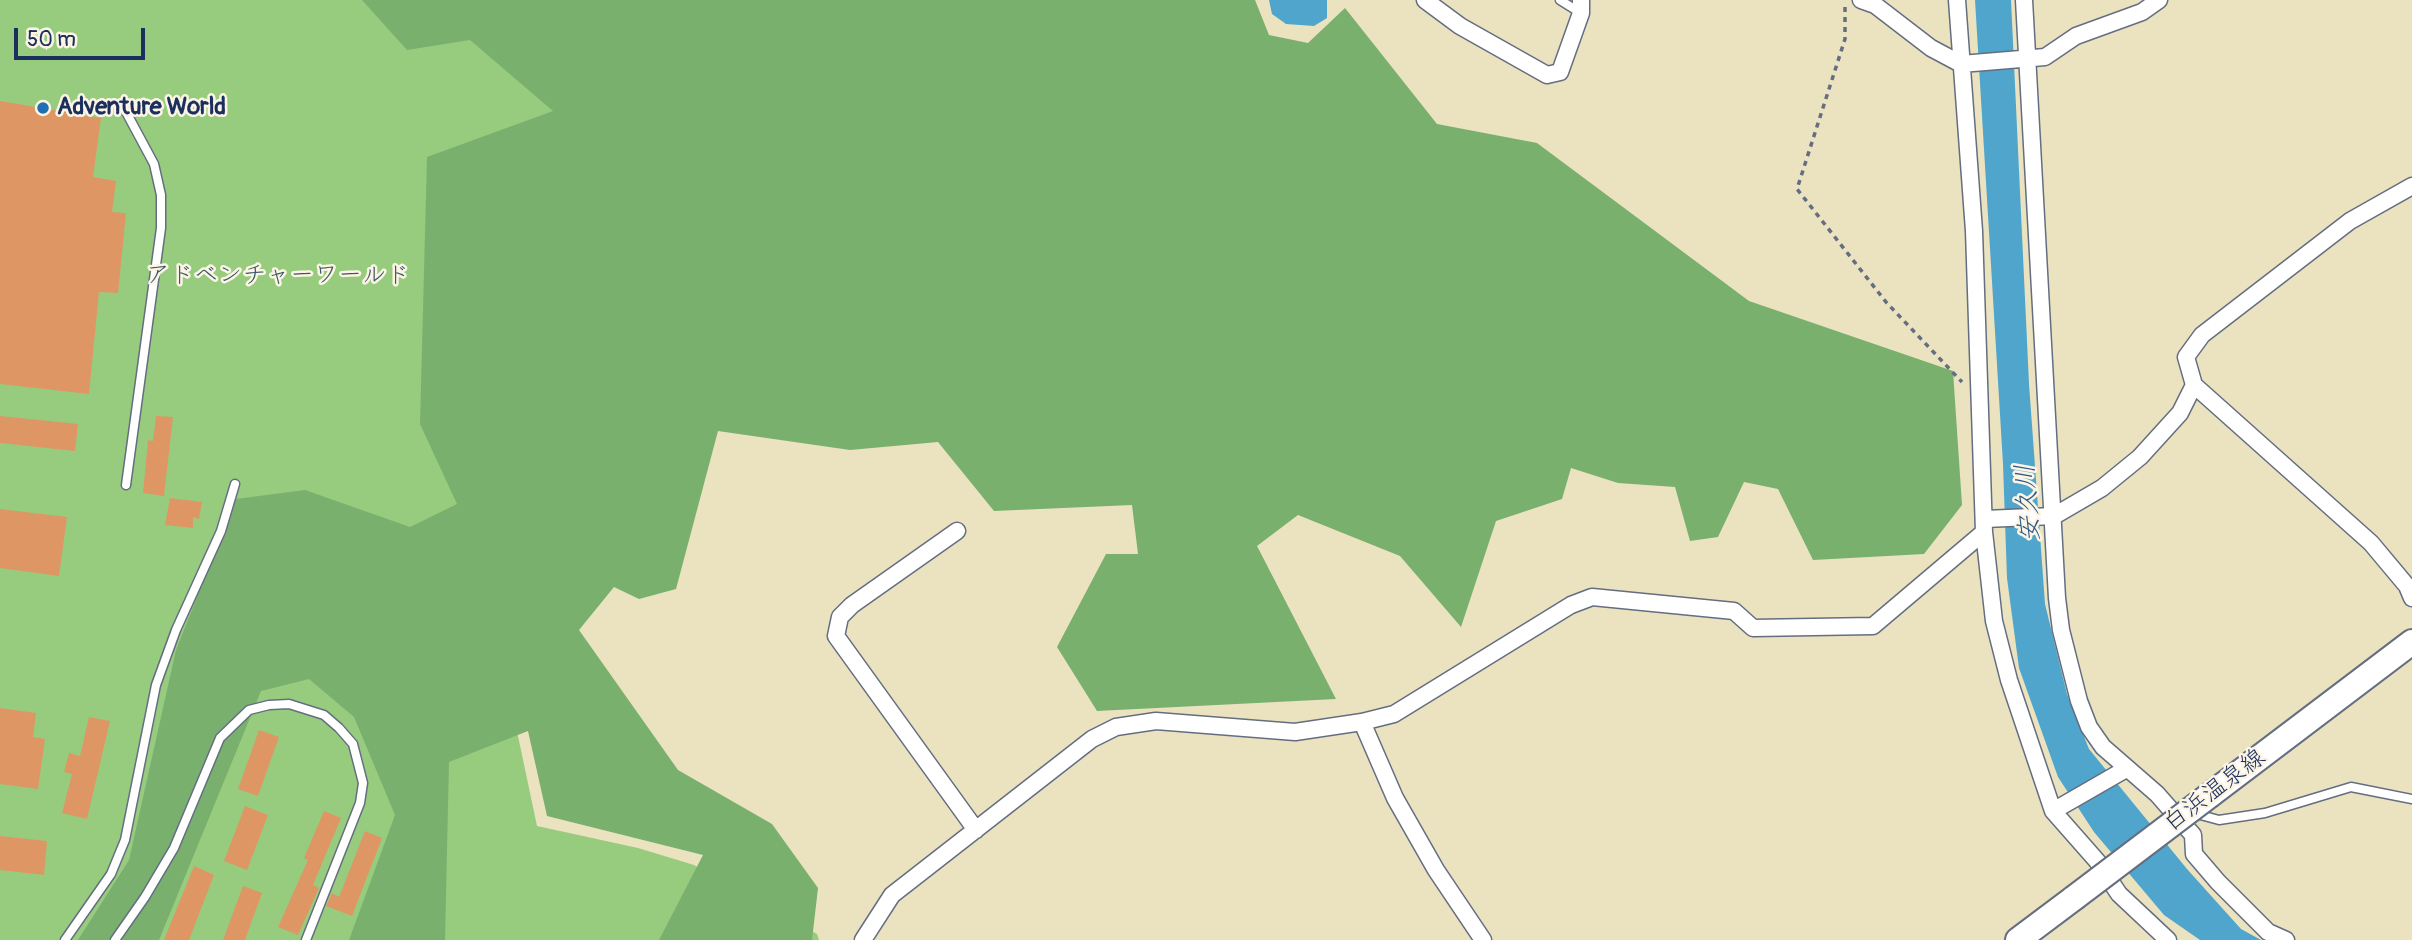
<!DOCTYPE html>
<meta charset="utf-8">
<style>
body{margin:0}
#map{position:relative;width:2412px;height:940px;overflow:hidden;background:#ebe2c0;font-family:Pangolin,sans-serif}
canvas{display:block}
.scale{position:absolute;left:14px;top:28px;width:131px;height:32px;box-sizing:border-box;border:4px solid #1b2f5e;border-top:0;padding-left:9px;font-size:21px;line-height:24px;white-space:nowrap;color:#1b2f5e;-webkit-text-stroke:5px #fcf5e5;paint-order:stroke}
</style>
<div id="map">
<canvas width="2412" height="940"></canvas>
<div class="scale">50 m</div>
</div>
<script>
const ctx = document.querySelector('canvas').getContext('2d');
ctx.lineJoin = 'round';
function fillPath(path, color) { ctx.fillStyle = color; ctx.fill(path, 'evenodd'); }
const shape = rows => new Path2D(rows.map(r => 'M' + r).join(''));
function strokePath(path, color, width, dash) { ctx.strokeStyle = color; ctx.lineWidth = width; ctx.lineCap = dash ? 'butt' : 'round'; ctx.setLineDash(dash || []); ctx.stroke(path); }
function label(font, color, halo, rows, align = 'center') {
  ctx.font = font + ' Pangolin,"Klee One",sans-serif'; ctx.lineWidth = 5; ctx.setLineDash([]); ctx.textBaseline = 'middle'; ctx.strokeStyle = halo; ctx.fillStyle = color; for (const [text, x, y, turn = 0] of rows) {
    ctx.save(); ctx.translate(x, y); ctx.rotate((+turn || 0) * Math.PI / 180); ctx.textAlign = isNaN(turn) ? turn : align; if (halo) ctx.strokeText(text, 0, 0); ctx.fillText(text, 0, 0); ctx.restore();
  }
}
fillPath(shape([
 [0,0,494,0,648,98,511,703,537,826,638,848,694,865,817,934,819,940,0,940]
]), '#97cc7e');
fillPath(shape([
 [362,0,1255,0,1269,35,1308,43,1345,8,1437,124,1537,143,1749,301,1953,371,1962,505,1924,554,1813,560,1778,489,1744,482,1718,537,1690,541,1675,487,1618,483,1571,468,1562,499,1496,521,1461,627,1400,556,1298,515,1257,546,1336,699,1097,711,1057,647,1106,554,1138,554,1132,505,994,511,938,442,850,450,718,431,676,589,639,599,614,587,579,630,678,770,772,824,818,888,812,940,659,940,703,855,547,816,528,731,449,762,445,940,349,940,395,815,354,717,309,679,261,691,159,940,78,940,129,860,176,650,236,499,305,490,410,527,457,504,420,424,427,157,553,111,470,40,407,50]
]), '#79b06d');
fillPath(shape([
 [1269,0,1327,0,1327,18,1314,26,1286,24,1272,14],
 [1975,0,2011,0,2029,384,2045,604,2067,694,2089,749,2187,869,2241,929,2261,940,2200,940,2164,915,2094,832,2058,777,2019,668,2007,578,2003,464]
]), '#4fa5cb');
fillPath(shape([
 [0,101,101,118,93,177,116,181,112,212,126,213,118,293,99,292,89,394,0,384],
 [0,416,78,424,75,451,0,443],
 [156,416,173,417,164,496,143,493,148,440,153,441],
 [170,498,202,502,199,519,193,517,193,528,165,525],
 [0,509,67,517,59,576,0,568],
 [0,708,36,713,33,737,45,739,38,789,0,784],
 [89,717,110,721,87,819,62,813,72,774,64,772,69,753,80,756],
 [259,730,279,737,258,796,238,789],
 [245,806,268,815,247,870,224,861],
 [324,811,341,818,313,885,319,888,298,935,278,927,308,860,304,858],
 [365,831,382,838,352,916,326,906,332,893,339,897],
 [0,836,47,841,44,875,0,870],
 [194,866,214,875,189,940,164,940],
 [243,886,262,893,245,940,223,940]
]), '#de9764');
const service = shape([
 [1560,0,1581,13],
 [125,110,154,164,161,195,161,228,126,485],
 [2193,813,2219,820,2265,813,2351,787,2412,799],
 [65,940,111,874,125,840,156,685,176,630,221,531,235,484],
 [115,940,145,897,174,848,220,738,249,710,269,705,289,704,324,715,339,728,353,744,363,783,360,803,306,940]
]);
const minor = shape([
 [1425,0,1460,26,1547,75,1560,72,1581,13,1581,0],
 [1861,0,1875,5,1931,48,1961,64,2045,57,2076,36,2142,12,2159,0],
 [1957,0,1974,231,1984,532,1994,621,2009,680,2053,811,2097,861,2119,894,2168,940],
 [2024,0,2057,598,2061,630,2079,701,2089,727,2103,747,2157,794,2193,835,2194,854,2218,882,2268,932,2286,940],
 [2194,385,2371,543,2407,586,2412,598],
 [1985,519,2054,516,2102,488,2140,457,2180,413,2194,385,2186,357,2202,335,2350,221,2412,186],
 [957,531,852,605,840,617,836,636,976,830],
 [1362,722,1395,798,1436,870,1483,940],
 [2053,811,2126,769],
 [863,940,892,895,1092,739,1116,727,1156,721,1295,732,1362,722,1394,714,1571,605,1592,597,1734,611,1753,628,1873,626,1984,532]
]);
const primary = shape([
 [2210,795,2412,642],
 [2018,940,2074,898]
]);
strokePath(service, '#646e80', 11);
strokePath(minor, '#646e80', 19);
strokePath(primary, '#646e80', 28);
strokePath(shape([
 [1845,7,1845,39,1797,189,1886,302,1962,382]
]), '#646e80', 3.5, [5, 5]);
strokePath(service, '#fff', 8);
strokePath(minor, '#fff', 16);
strokePath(primary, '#fff', 24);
const primaryBridge = shape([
 [2074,898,2210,795]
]);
strokePath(primaryBridge, '#646e80', 28, []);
strokePath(primaryBridge, '#fff', 24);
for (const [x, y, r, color] of [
 [43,108,7,"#1f6fb2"]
]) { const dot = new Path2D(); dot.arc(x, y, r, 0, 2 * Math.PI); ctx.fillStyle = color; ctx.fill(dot); strokePath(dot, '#fcf5e5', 2.5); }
label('bold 24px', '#1b2f5e', '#fcf5e5', [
 ["Adventure World",57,108]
], 'left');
label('24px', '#3a5666', '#fcf5e5', [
 ["アドベンチャーワールド",278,276]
]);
label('24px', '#1b2f5e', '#fcf5e5', [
 ["白浜温泉線",2215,791,-37]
]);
label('italic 26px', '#2d5884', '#fcf5e5', [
 ["安久川",2029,503,-94]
]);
</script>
